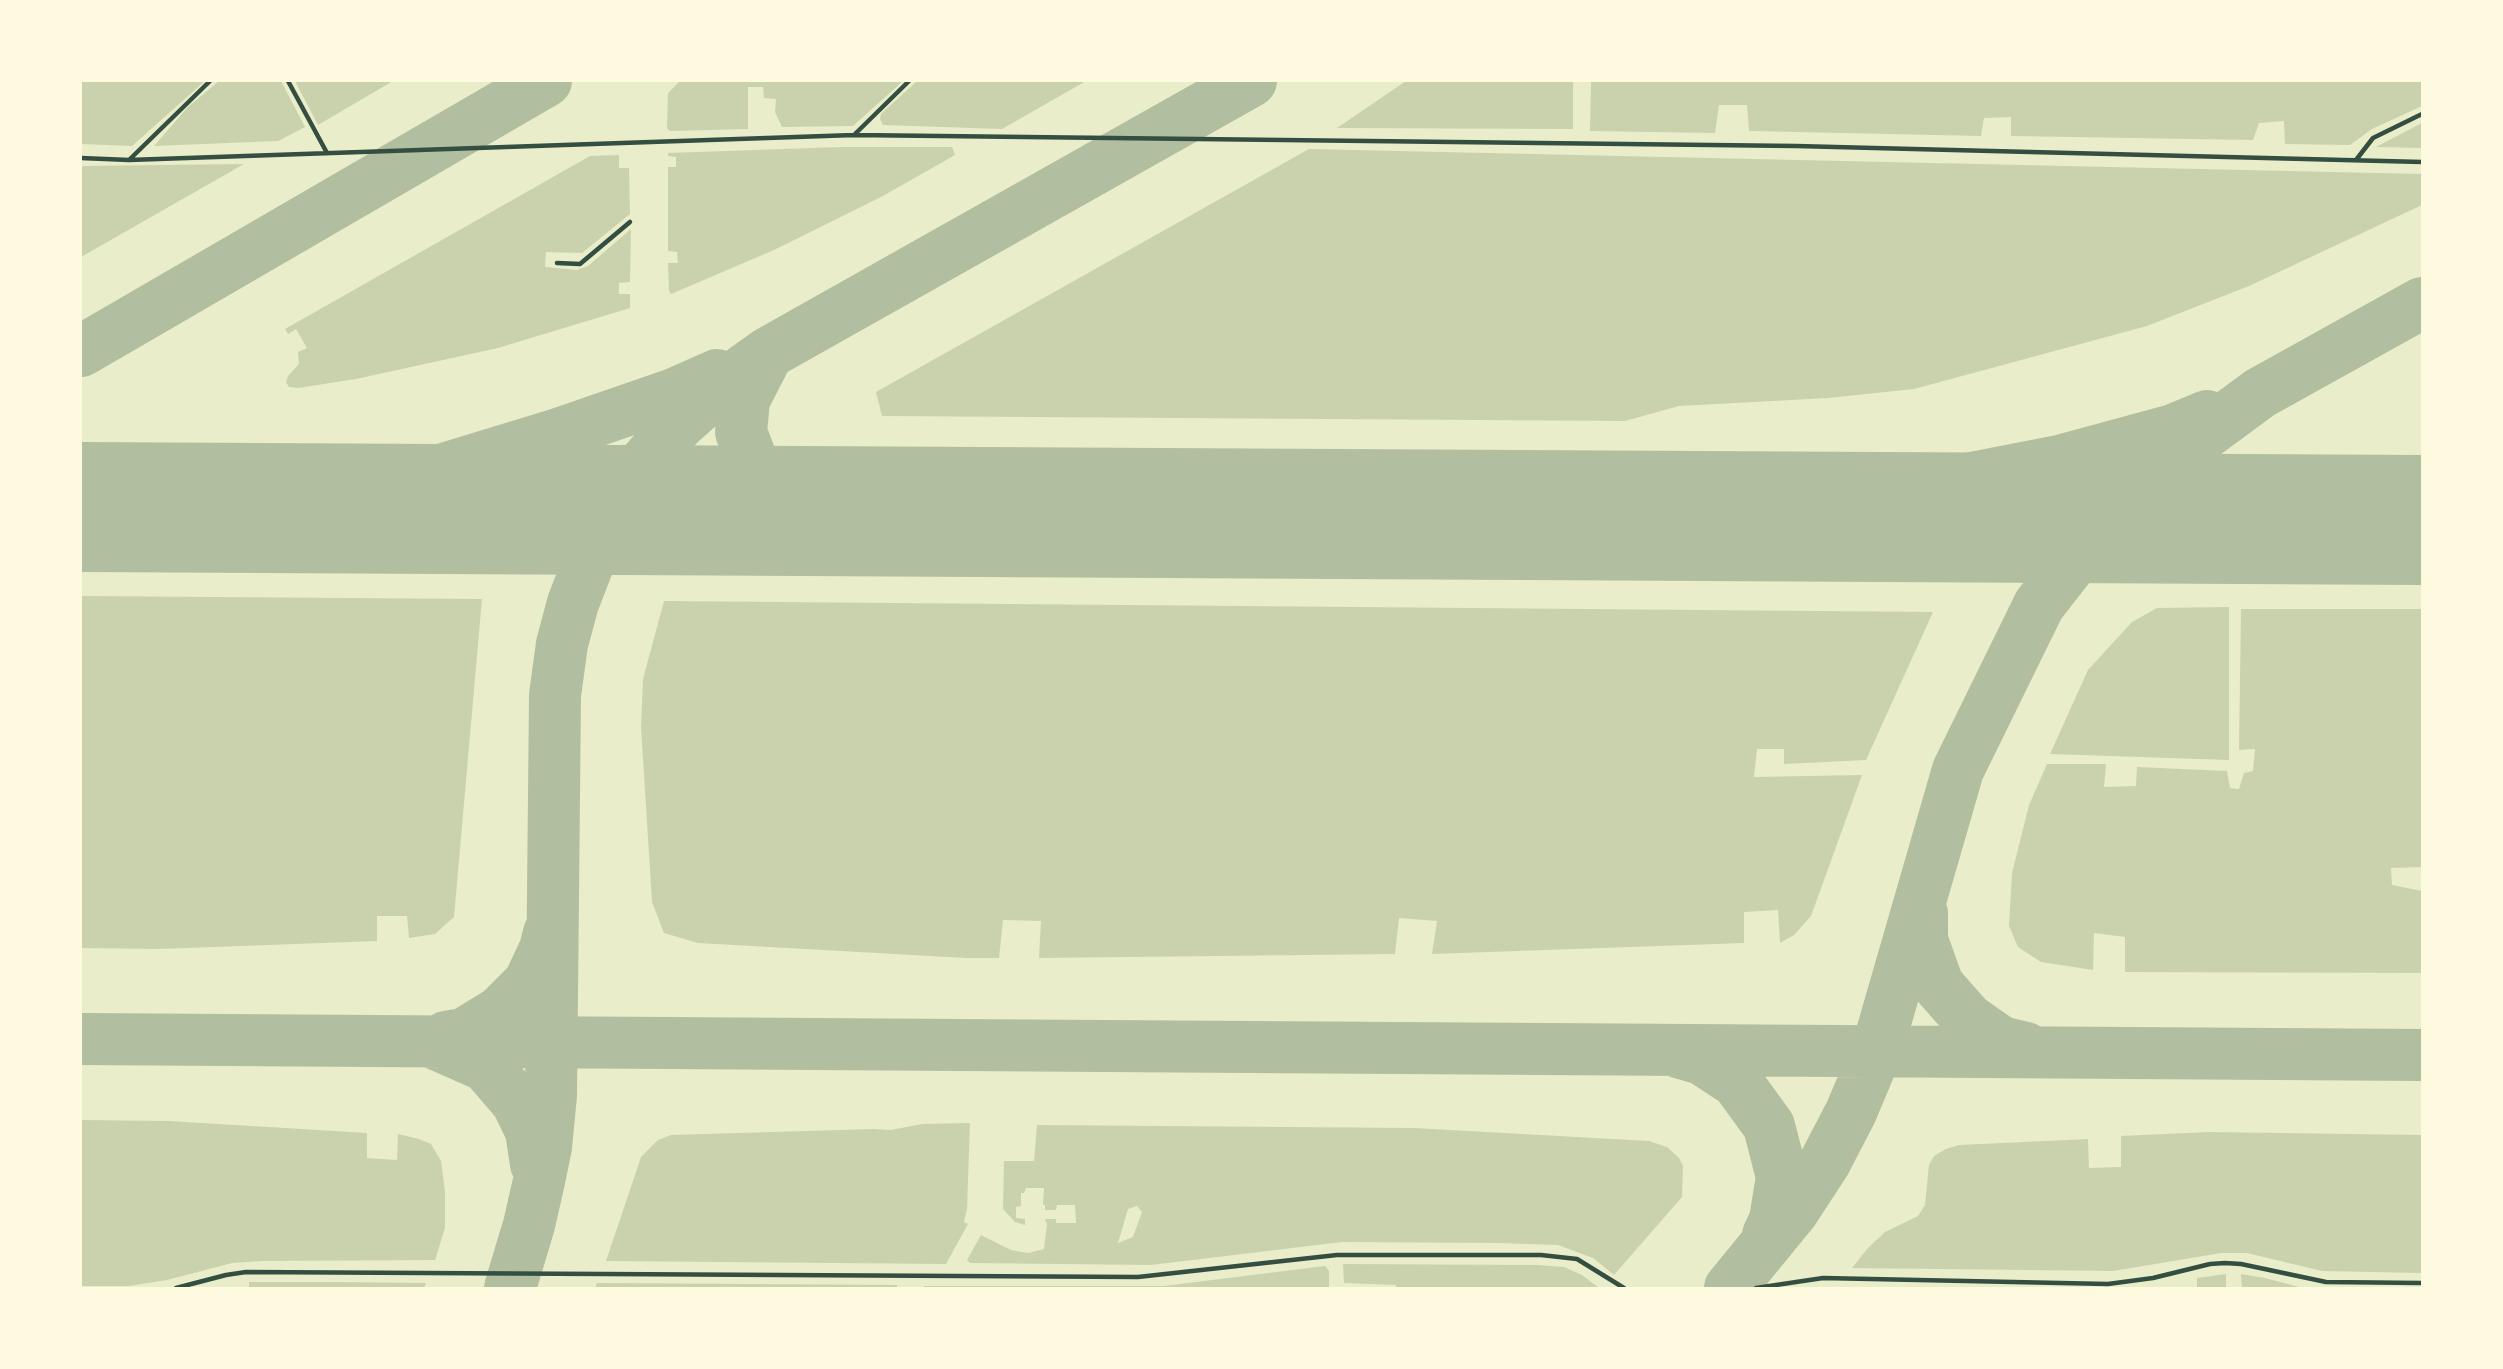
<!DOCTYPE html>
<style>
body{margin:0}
#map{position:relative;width:2503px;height:1369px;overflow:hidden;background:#e9edc9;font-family:Lora,serif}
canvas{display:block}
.frame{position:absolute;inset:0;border:82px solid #fefae0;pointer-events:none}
</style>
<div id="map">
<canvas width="2503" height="1369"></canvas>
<div class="frame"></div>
</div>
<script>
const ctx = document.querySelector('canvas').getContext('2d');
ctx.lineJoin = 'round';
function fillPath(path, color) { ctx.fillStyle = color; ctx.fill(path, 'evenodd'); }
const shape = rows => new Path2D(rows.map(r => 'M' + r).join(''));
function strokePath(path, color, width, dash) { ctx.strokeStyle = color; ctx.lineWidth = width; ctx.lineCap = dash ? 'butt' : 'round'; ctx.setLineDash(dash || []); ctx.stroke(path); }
fillPath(shape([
 [81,81,205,81,132,146,81,144],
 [219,81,281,81,305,127,278,141,154,146,188,107],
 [295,81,393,81,318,125],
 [680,81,903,81,853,126,782,127,775,112,776,99,764,98,763,87,748,87,748,129,670,131,667,128,668,93],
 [917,81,1086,81,1002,129,883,125,880,119,881,114],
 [1406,81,1573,81,1573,129,1337,128],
 [1591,81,2422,81,2422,106,2372,129,2350,145,2285,144,2284,121,2259,123,2253,140,2011,136,2011,117,1984,118,1981,136,1749,131,1747,105,1719,105,1715,133,1590,131],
 [2422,123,2422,148,2376,147],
 [841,147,952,147,955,155,881,197,774,250,671,294,669,291,668,263,678,263,677,252,668,251,668,167,676,167,676,157,668,156,668,153],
 [1309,149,2422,174,2422,205,2249,286,2147,326,1914,389,1828,398,1679,406,1625,421,882,416,876,392],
 [619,155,619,168,629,168,630,214,582,253,546,252,545,267,577,270,588,266,631,229,630,282,619,283,619,294,630,294,630,308,498,348,356,379,298,388,289,387,286,382,288,376,299,364,298,352,307,348,296,329,288,334,285,329,590,156],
 [244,164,81,257,81,166],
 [81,596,482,599,454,917,435,934,409,938,407,916,377,916,377,941,159,949,81,948],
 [664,601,1933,612,1866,760,1784,764,1784,749,1757,749,1754,777,1862,775,1811,916,1794,935,1780,943,1778,910,1744,912,1744,943,1432,954,1437,921,1399,918,1395,954,1039,958,1041,921,1003,920,999,958,966,958,698,943,664,933,652,902,641,727,643,679],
 [2229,607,2229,760,2050,754,2088,670,2132,622,2157,608],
 [2241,609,2422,609,2422,867,2391,868,2392,885,2422,891,2422,973,2125,972,2125,937,2094,933,2093,970,2041,962,2018,947,2009,926,2012,873,2029,805,2047,764,2106,764,2104,787,2136,786,2137,767,2227,771,2230,788,2239,789,2244,773,2253,771,2255,749,2239,750],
 [81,1120,169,1121,367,1133,367,1158,397,1160,398,1134,419,1139,431,1144,441,1161,445,1192,445,1228,435,1260,262,1261,232,1263,167,1280,128,1286,81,1286],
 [970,1123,967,1209,964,1222,968,1224,946,1264,606,1261,641,1157,658,1140,671,1135,873,1129,891,1130,922,1124],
 [1037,1125,1414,1128,1649,1141,1667,1147,1679,1158,1683,1166,1682,1197,1614,1275,1593,1258,1558,1245,1498,1243,1342,1242,1151,1265,970,1263,967,1260,981,1235,1011,1250,1028,1253,1044,1249,1047,1224,1045,1219,1056,1219,1056,1223,1076,1223,1075,1205,1057,1205,1056,1210,1045,1210,1045,1205,1043,1205,1044,1188,1026,1188,1024,1193,1021,1193,1021,1206,1016,1207,1016,1218,1025,1219,1025,1225,1015,1222,1003,1209,1004,1161,1034,1161],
 [1137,1206,1142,1212,1133,1237,1118,1243,1128,1209],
 [2209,1132,2422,1135,2422,1273,2322,1271,2247,1253,2221,1253,2113,1271,1852,1268,1868,1248,1885,1232,1918,1216,1925,1205,1929,1165,1934,1156,1946,1149,1959,1145,2088,1139,2089,1168,2121,1167,2121,1136],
 [1343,1264,1537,1265,1564,1267,1582,1275,1599,1288,1396,1288,1396,1285,1344,1283],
 [1325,1266,1329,1271,1329,1288,924,1288,924,1286,1164,1286],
 [2226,1274,2226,1288,2197,1288,2197,1278],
 [2241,1274,2265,1278,2303,1288,2242,1288],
 [249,1282,332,1282,426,1283,424,1288,249,1288],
 [597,1283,897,1285,897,1288,595,1288]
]), '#cad2ad');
strokePath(shape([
 [81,351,546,81],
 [768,353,744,400,741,432,756,472,790,499,824,511],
 [81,472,114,495,166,508],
 [175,508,440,470,558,434,674,394,717,375],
 [1600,515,1946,483,2059,461,2173,430,2207,416],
 [1922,913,1922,940,1938,985,1968,1019,2001,1042,2026,1048],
 [446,1037,464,1034,500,1012,529,983,545,949,549,933],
 [81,1039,2422,1055],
 [436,1044,486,1066,517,1102,531,1131,536,1164],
 [1678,1052,1702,1059,1737,1082,1769,1126,1782,1177,1775,1220,1768,1235],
 [510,1288,529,1225,539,1181,546,1147,551,1095,555,695,562,644,573,603,592,554,614,510,646,461,680,423,722,386,768,353,1251,81],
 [1730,1288,1793,1211,1825,1162,1851,1112,1877,1050,1958,770,2039,605,2107,518,2180,452,2260,393,2422,303]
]), '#b2bea0', 52);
strokePath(shape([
 [81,507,2422,520]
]), '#b2bea0', 130);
strokePath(shape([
 [288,81,327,153],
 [854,135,909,81],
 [81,158,129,160,854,135,1796,146,2422,162],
 [129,160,210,81],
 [2356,160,2373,138,2422,114],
 [557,263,580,264,630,222],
 [176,1288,226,1275,246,1272,1138,1277,1337,1255,1541,1255,1577,1259,1624,1288],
 [1756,1288,1823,1278,2108,1284,2153,1278,2210,1264,2225,1263,2241,1264,2326,1282,2422,1283]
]), '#344e41', 4.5);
</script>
